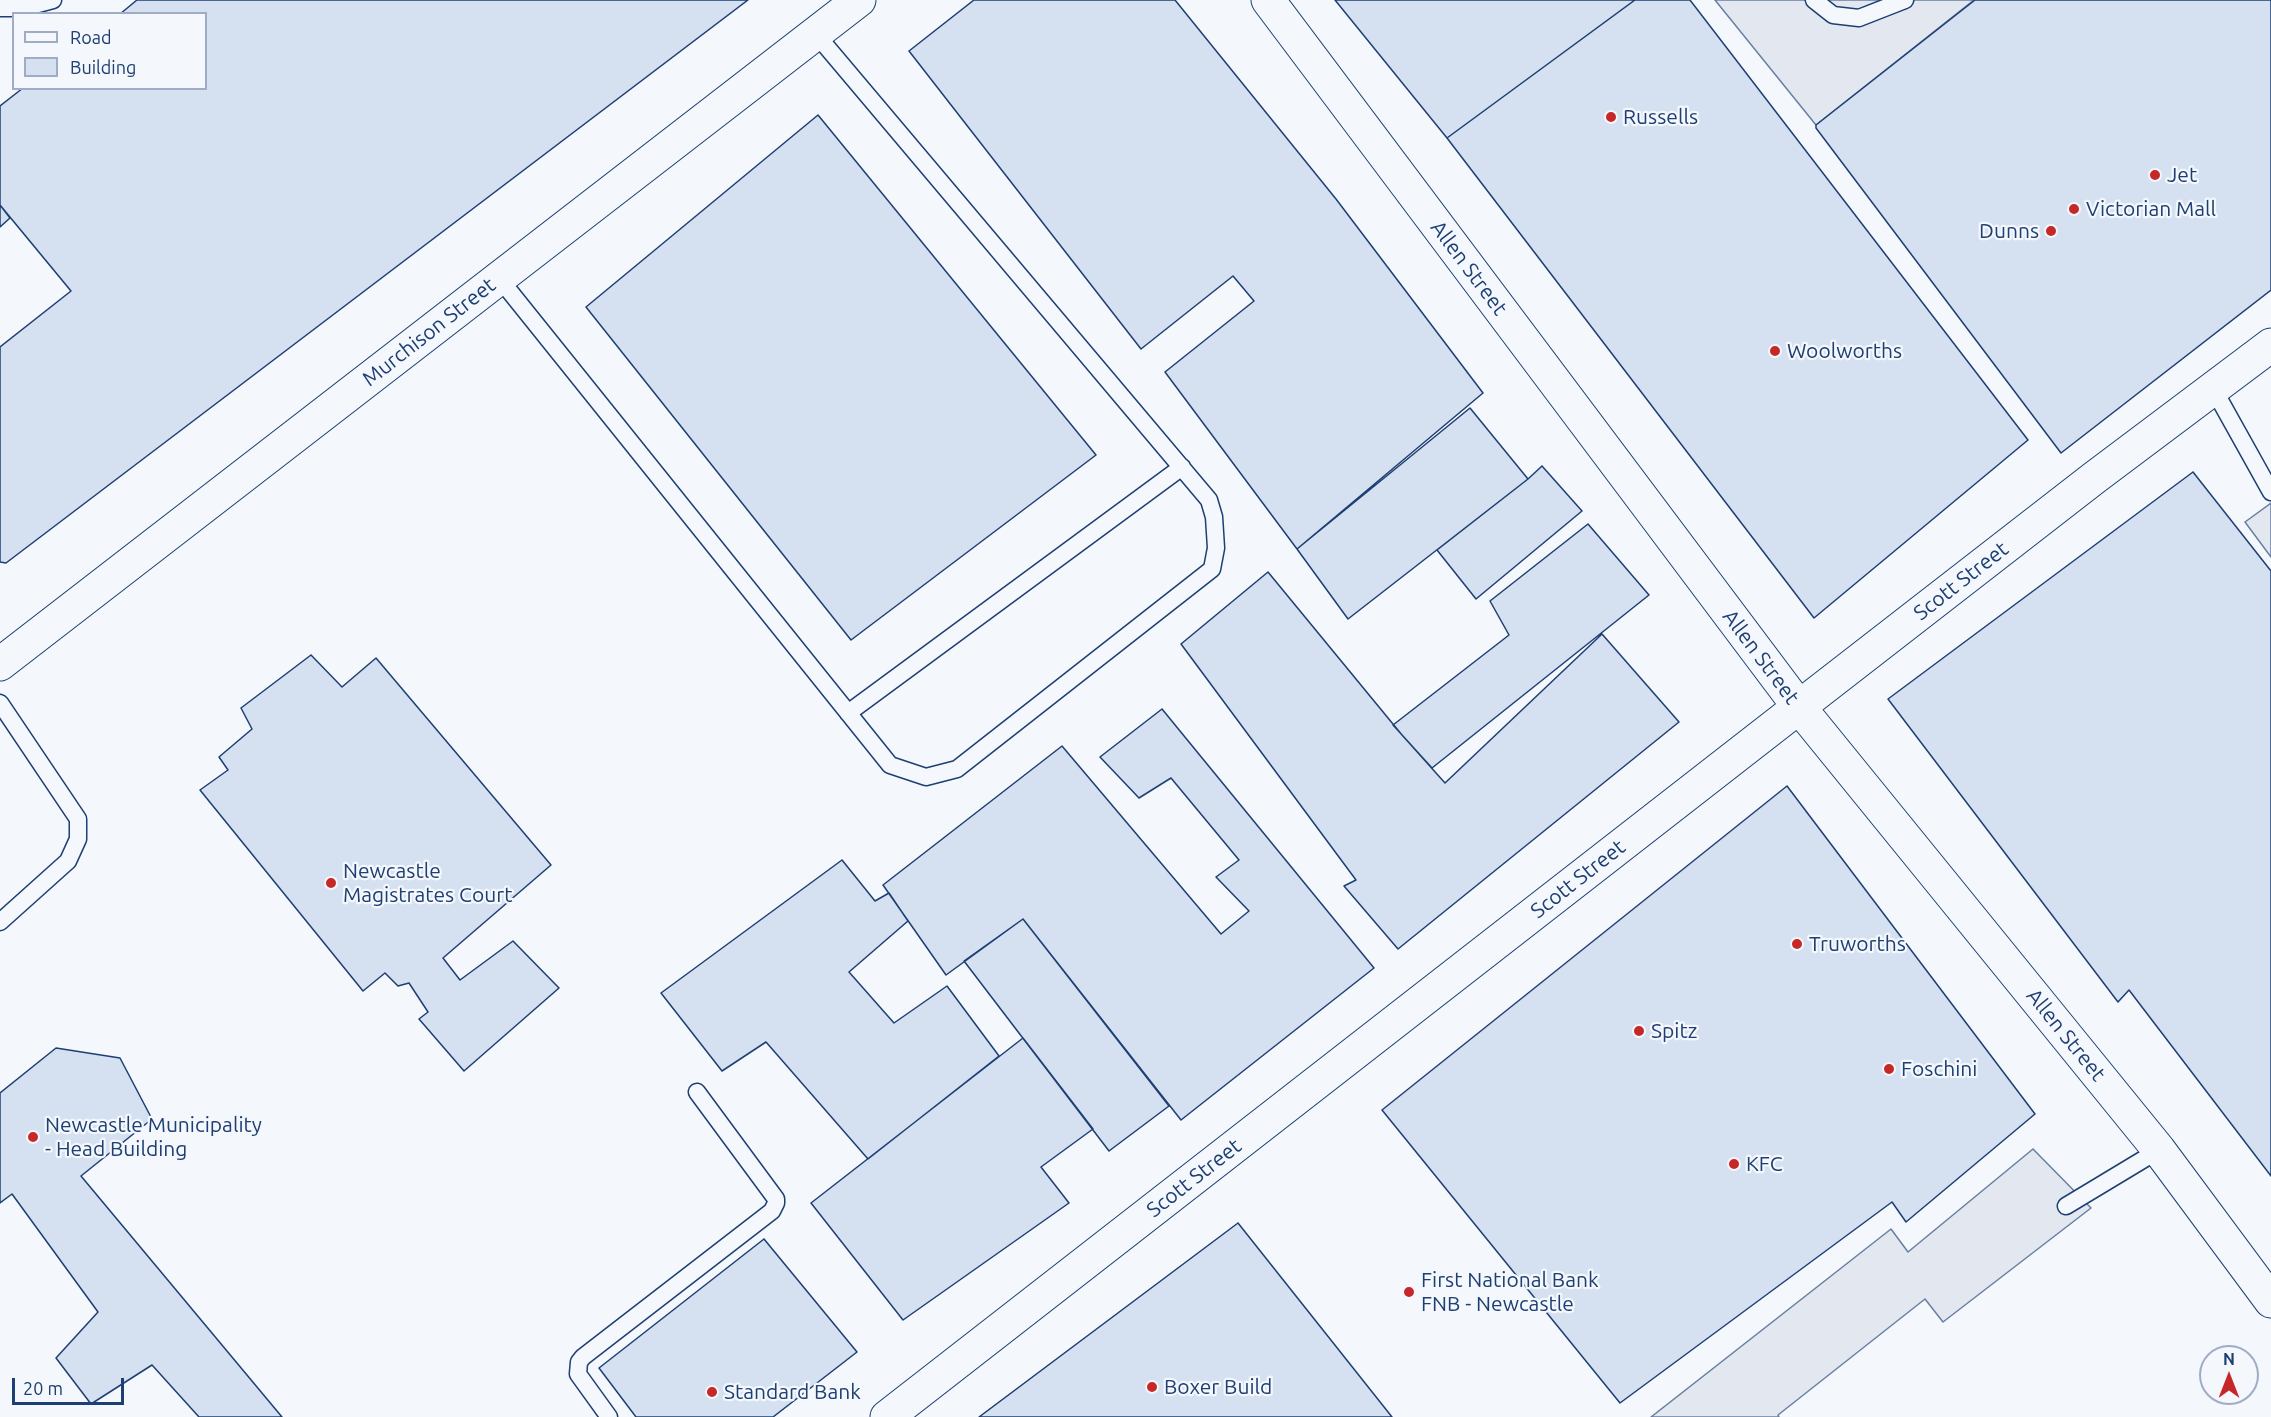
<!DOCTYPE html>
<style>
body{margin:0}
#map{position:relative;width:2271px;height:1417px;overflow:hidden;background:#f4f7fb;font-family:Ubuntu,sans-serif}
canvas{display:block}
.legend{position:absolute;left:12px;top:12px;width:195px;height:78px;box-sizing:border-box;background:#f4f7fb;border:2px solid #9eadc5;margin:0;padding:8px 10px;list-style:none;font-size:18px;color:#1d3f73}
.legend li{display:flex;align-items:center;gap:12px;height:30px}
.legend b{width:30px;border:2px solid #9eadc5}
.north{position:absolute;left:2199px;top:1345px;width:60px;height:60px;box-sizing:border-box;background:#f4f7fb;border:2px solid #9eadc5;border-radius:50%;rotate:0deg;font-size:16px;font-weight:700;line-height:24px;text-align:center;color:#1d3f73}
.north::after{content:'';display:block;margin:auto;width:21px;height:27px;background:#c62828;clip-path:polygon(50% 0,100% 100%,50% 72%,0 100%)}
.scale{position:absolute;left:12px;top:1378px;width:112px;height:27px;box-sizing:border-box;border:3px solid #1d3f73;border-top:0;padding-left:8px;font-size:18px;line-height:21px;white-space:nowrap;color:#1d3f73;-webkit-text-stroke:4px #f4f7fb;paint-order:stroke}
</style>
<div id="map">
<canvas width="2271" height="1417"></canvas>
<ul class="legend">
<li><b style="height:8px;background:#f4f7fb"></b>Road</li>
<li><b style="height:16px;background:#d5e0f0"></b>Building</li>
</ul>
<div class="north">N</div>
<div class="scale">20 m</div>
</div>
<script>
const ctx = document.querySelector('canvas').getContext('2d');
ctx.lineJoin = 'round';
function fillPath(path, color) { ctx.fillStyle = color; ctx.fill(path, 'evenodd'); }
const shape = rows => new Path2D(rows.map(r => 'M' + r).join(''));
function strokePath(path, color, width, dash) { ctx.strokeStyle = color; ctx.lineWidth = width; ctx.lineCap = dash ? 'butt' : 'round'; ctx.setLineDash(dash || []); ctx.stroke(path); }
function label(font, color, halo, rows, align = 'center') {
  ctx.font = font + ' Ubuntu,sans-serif'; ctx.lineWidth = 4.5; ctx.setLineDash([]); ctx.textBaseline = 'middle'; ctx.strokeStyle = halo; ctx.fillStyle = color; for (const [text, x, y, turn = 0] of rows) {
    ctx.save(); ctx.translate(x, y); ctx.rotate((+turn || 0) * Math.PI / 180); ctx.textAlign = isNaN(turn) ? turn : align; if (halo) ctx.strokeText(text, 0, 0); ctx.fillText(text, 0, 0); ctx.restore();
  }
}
const parking = shape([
 [1715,0,1974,0,1816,125,1715,0],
 [2271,503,2271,557,2245,522,2271,503],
 [2033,1149,2091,1208,1943,1322,1925,1299,1778,1415,1779,1417,1651,1417,1891,1229,1908,1252,2033,1149]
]);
fillPath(parking, '#e3e8f0');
strokePath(parking, '#687fa3', 1.5);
const building = shape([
 [137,0,748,0,6,563,0,562,0,347,71,291,0,205,0,106,23,88,206,88,206,14,120,14,137,0],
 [974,0,1175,0,1336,199,1483,393,1297,549,1165,372,1254,301,1233,276,1141,349,909,51,974,0],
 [1335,0,1635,0,1447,138,1335,0],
 [1635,0,1690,0,2028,440,1814,618,1447,138,1635,0],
 [1975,0,2271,0,2271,290,2061,453,1816,128,1816,125,1975,0],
 [818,115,1096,455,851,640,586,307,818,115],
 [0,205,10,218,0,227,0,205],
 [1470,408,1528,479,1348,619,1297,549,1470,408],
 [1542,466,1582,511,1476,599,1437,550,1528,479,1542,466],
 [2193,472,2271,571,2271,1176,2129,990,2118,1002,1888,699,2193,472],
 [1588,524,1649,595,1432,768,1393,725,1509,635,1490,601,1588,524],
 [1268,572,1402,735,1445,783,1602,634,1679,722,1398,949,1344,886,1356,880,1181,644,1268,572],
 [311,655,342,687,376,658,551,865,443,958,460,980,513,941,559,988,464,1071,419,1019,428,1012,409,983,398,986,385,973,363,991,200,790,228,770,219,757,252,729,241,708,311,655],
 [1162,709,1374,968,1181,1120,1023,919,946,975,883,885,1062,746,1221,934,1249,911,1216,877,1239,860,1171,778,1139,798,1100,757,1162,709],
 [1787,786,2035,1114,1906,1222,1892,1202,1620,1403,1382,1110,1787,786],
 [842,860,875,901,889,893,908,921,849,972,894,1023,947,986,999,1056,868,1159,766,1042,722,1071,661,993,842,860],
 [1023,919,1169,1106,1109,1151,964,961,1023,919],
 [1023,1038,1093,1129,1041,1167,1069,1203,903,1320,811,1203,1023,1038],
 [56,1048,120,1058,152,1119,81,1176,282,1417,199,1417,152,1365,91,1404,56,1358,98,1312,12,1194,0,1203,0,1093,56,1048],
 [1238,1223,1392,1417,979,1417,1238,1223],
 [764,1239,857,1352,773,1417,636,1417,599,1368,764,1239]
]);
fillPath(building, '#d5e0f0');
strokePath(building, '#1d3f73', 1.5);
const service = shape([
 [1814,0,1833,15,1859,18,1905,0],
 [0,8,23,8,53,0],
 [499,278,890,765,926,777,957,769,1212,569,1216,548,1214,517,1209,500,815,33],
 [2213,388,2271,492],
 [0,703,78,819,78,839,68,861,0,922],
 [848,713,1182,467],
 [2066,1206,2159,1150],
 [609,1417,578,1374,579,1362,583,1357,772,1211,776,1203,776,1199,697,1092]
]);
const minor = shape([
 [0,664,859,0],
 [1799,707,2094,478,2271,345]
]);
const tertiary = shape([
 [1268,0,1799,707,2159,1150,2271,1301],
 [887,1417,1799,707]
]);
strokePath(service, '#1d3f73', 19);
strokePath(minor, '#1d3f73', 35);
strokePath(tertiary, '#1d3f73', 35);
strokePath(service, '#f4f7fb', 16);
strokePath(minor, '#f4f7fb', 33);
strokePath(tertiary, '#f4f7fb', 33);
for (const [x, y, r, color] of [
 [1611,117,6,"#c62828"],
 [2155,175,6,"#c62828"],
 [2074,209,6,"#c62828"],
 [2051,231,6,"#c62828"],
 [1775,351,6,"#c62828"],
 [331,883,6,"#c62828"],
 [1797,944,6,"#c62828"],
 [1639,1031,6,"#c62828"],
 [1889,1069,6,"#c62828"],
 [33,1137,6,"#c62828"],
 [1734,1164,6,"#c62828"],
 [1409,1292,6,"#c62828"],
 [1152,1387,6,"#c62828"],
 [712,1392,6,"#c62828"]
]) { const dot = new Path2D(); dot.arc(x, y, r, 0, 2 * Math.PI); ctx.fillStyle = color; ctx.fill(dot); strokePath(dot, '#f4f7fb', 2); }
label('21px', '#1d3f73', '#f4f7fb', [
 ["Russells",1623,117],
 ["Jet",2167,175],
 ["Victorian Mall",2086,209],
 ["Dunns",2039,231,"right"],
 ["Woolworths",1787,351],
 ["Newcastle",343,871],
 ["Magistrates Court",343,895],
 ["Truworths",1809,944],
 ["Spitz",1651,1031],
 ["Foschini",1901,1069],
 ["Newcastle Municipality",45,1125],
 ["- Head Building",45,1149],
 ["KFC",1746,1164],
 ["First National Bank",1421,1280],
 ["FNB - Newcastle",1421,1304],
 ["Boxer Build",1164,1387],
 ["Standard Bank",724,1392]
], 'left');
label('21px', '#1d3f73', '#f4f7fb', [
 ["Allen Street",1469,268,53],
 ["Murchison Street",429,332,-38],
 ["Scott Street",1961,581,-38],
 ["Allen Street",1761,657,53],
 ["Scott Street",1578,879,-38],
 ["Allen Street",2066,1035,51],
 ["Scott Street",1194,1178,-38]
]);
</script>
